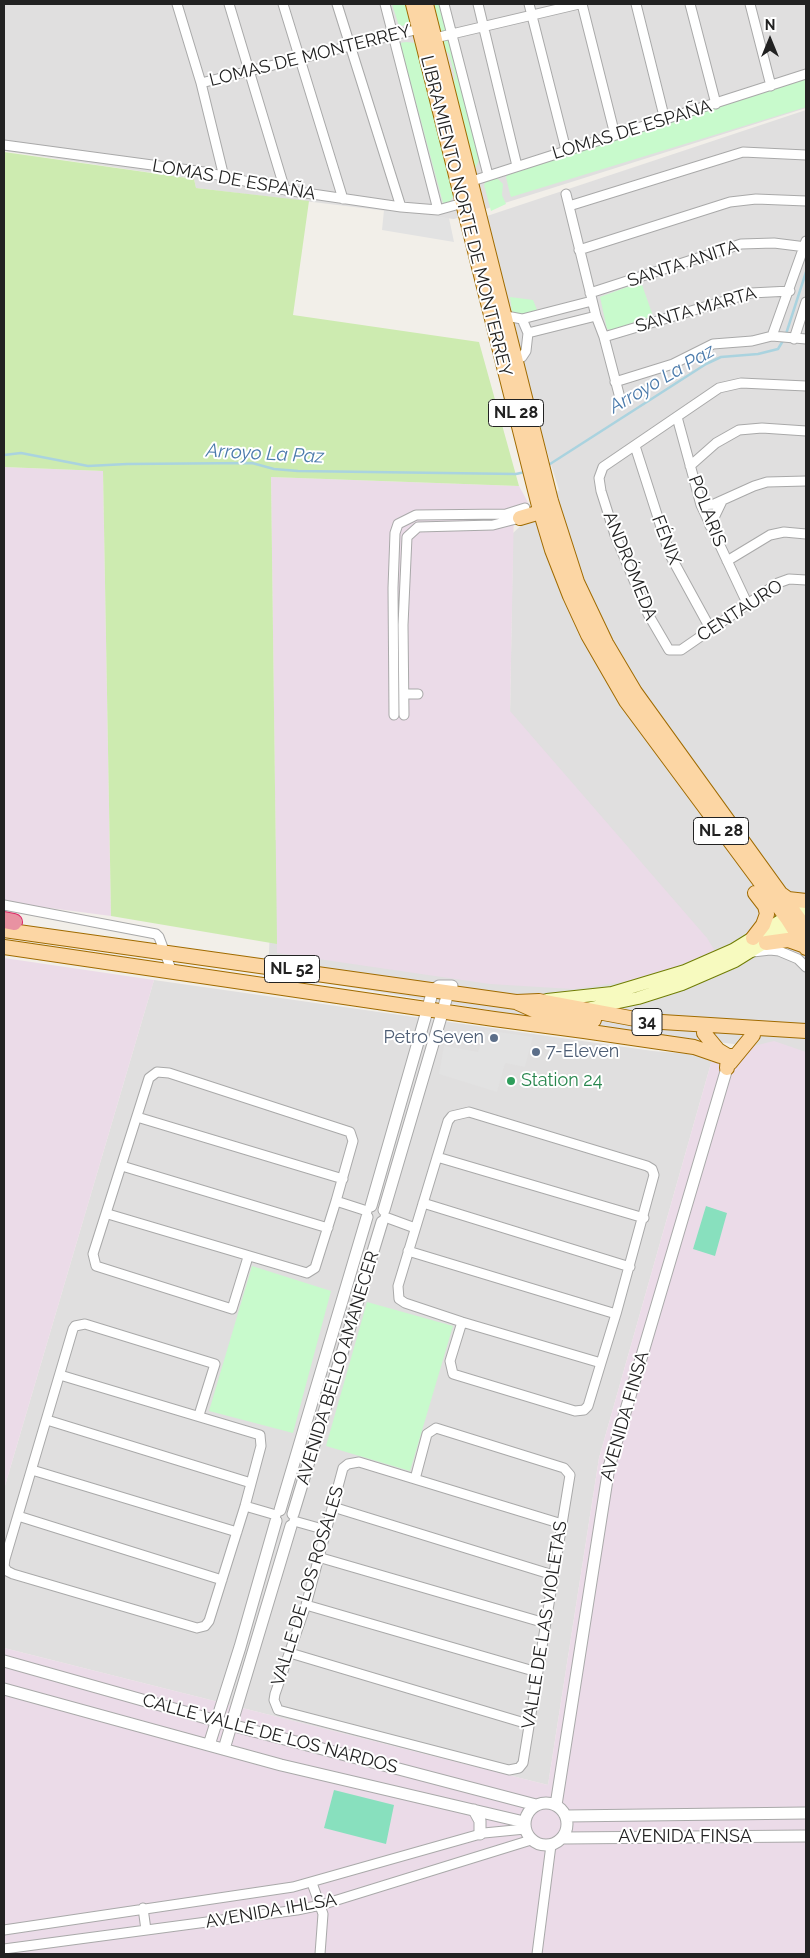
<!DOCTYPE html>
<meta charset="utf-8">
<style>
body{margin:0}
#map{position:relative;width:810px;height:1958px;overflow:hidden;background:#f2efe9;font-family:Raleway,sans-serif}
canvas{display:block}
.frame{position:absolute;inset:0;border:5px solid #222;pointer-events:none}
.north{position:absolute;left:745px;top:15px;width:50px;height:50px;-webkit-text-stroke:4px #fff;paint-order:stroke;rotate:0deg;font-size:14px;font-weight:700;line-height:20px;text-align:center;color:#222}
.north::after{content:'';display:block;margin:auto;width:18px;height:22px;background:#222;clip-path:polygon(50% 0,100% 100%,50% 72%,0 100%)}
</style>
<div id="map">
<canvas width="810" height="1958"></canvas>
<div class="frame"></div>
<div class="north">N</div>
</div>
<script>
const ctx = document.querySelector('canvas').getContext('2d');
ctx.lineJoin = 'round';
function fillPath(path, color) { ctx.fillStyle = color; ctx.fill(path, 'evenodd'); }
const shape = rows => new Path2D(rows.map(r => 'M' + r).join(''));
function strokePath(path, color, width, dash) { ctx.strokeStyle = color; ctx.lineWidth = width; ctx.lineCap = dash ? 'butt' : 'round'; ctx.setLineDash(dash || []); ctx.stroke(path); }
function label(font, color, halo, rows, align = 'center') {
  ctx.font = font + ' Raleway,sans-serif'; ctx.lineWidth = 4; ctx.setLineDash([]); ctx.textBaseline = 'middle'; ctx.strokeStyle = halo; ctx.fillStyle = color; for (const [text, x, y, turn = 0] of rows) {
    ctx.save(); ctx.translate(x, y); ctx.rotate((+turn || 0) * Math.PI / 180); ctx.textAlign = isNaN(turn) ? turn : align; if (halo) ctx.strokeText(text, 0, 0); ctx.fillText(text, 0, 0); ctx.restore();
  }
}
fillPath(shape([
 [4,4,806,4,806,108,454,219,196,188,194,179,4,151],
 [806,110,806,1056,802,1052,605,1029,268,974,274,840,508,836,513,533,559,490,475,220],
 [154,980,653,1051,713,1056,599,1458,548,1785,4,1648,4,1489]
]), '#e0dfdf');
fillPath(shape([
 [4,467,103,471,111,916,4,902],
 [271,477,519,486,531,508,514,506,510,711,707,938,715,951,645,979,573,989,490,984,277,953],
 [4,958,154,980,4,1489],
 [774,1041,806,1052,806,1954,4,1954,4,1648,548,1785,599,1458,713,1056]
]), '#ebdbe8');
fillPath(shape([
 [4,152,194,179,196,188,309,201,293,315,479,342,519,486,271,477,277,944,111,916,103,471,4,467]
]), '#cdebb0');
fillPath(shape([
 [392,4,406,4,411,22,410,25,399,26],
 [432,4,441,4,479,160,475,169,453,88,455,76,449,54,444,49],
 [406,42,416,43,455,193,450,202,443,203,400,43],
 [806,77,806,107,511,197,510,194,506,177,510,171],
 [495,176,503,184,502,195,506,204,491,211,484,185,486,181],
 [641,282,653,316,611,330,607,329,600,297],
 [510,297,533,300,538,312,524,317,512,312],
 [252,1266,331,1291,293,1433,209,1411],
 [367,1302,453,1326,410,1471,326,1446]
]), '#c8facc');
fillPath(shape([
 [706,1206,727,1213,715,1256,693,1249],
 [334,1790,394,1805,386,1844,324,1828]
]), '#88e0be');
fillPath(shape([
 [384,210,449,218,454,242,382,230],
 [485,1030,533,1037,525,1067,505,1063,497,1092,439,1074,444,1046,478,1052]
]), '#e2e2e2');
strokePath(shape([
 [786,334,806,272],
 [4,455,21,453,88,466,127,464,252,463,274,469,298,471,516,474,525,472],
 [550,464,706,364,721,357,758,354,778,349,784,339]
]), '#aad3df', 2.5);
const minor = shape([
 [177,4,201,83,224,177],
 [229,4,285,190],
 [283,4,343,199],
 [337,4,401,207],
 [385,4,438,210],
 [444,4,488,175],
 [478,4,517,166],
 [529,4,566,150],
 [582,4,615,135],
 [636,4,665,120],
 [690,4,716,104],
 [750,4,771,86],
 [435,38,579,4],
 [201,83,419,29],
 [4,145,204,172,285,190,401,207,438,210,463,203],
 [466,183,806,74],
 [566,194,596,316,604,337,620,398],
 [569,206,743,152,806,155],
 [579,250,730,202,756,199,806,201],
 [590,293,741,244,774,243,806,247],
 [501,315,522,319,528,333,526,351,522,357,517,360,511,359],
 [522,319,592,301],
 [528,333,596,316],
 [772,336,806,241],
 [604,337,751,293,790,291],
 [794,339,806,302],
 [615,382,673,364,713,344,752,341,772,336,806,339],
 [806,386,741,383,719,388,603,467,599,478,601,491,615,535,648,614,669,650,681,650,778,583,789,579,806,580],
 [677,417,701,505,747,603],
 [635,446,670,555,710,628],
 [690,466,716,443,739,430,762,428,806,431],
 [701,505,714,504,754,486,767,482,806,481],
 [710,526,722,501],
 [727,561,770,535,784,532,806,534],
 [404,694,418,694],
 [394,715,393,588,395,533,398,524,416,515,506,514,525,508],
 [404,715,403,625,407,537,418,527,493,525,520,518],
 [4,905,156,934,159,937,172,972],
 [753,952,770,950,779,951,798,959,806,967],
 [137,1117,343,1179],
 [437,1157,644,1218],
 [122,1166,328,1228],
 [336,1201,367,1211],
 [423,1203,630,1267],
 [108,1214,307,1273,315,1268,336,1201,353,1141,350,1132,169,1073,157,1072,149,1078,93,1254,96,1266,232,1309,248,1257],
 [385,1217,415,1228],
 [408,1251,616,1314],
 [462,1322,450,1361,453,1374,575,1411,584,1410,588,1406,601,1363,616,1314,654,1175,652,1169,647,1166,469,1112,452,1116,448,1121,398,1286,399,1299,405,1303,462,1322,601,1363],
 [60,1375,260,1435,261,1446,245,1506,209,1621,205,1626,197,1628,13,1574,7,1571,4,1566,5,1559,73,1329,75,1326,85,1324,215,1364,199,1415],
 [47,1420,251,1483],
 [32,1470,237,1532],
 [415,1479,427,1434,436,1428,564,1468,570,1475,523,1763,519,1768,509,1770,278,1710,274,1700,275,1694,306,1605,343,1468,348,1464,359,1462,562,1524],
 [245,1506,276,1515],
 [333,1507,553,1575],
 [18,1516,222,1580],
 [294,1521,326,1530],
 [318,1557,545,1623],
 [306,1605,537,1672],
 [290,1653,528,1724],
 [312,1883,323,1914,320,1954],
 [143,1908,146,1930],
 [4,1930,293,1887,484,1833,525,1829],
 [4,1949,297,1910,321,1905,531,1840],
 [537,1954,551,1845]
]);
const tertiary = shape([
 [371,1206,433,990,439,986,452,986],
 [384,1210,448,993,445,987],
 [280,1510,367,1217],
 [293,1514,382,1222],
 [4,1661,231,1725,536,1805],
 [4,1689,281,1765,524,1822],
 [209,1745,240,1647,276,1521],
 [224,1749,291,1526],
 '525 1824a21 21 0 1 1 42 0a21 21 0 1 1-42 0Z',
 [556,1805,609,1467,727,1068],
 [474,1810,480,1821,480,1834],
 [566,1816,806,1813],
 [563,1838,806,1836]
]);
const secondary = shape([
 [547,1000,612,993,685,971,733,950,806,905],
 [586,1009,638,998,682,984,735,961,806,917]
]);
const primary = shape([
 [413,4,540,510,552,550,570,596,588,635,626,701,787,918,806,948],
 [426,4,551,501,577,582,606,643,635,692,806,929],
 [520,518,537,513,544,504],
 [781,894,788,899,806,901],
 [4,930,516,1002,539,1001,646,1021,806,1031],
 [753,938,763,925,767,914,765,906,755,893],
 [766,943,788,940,805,946],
 [4,947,494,1019,584,1031,694,1047,720,1056,735,1056],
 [518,1003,536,1011,594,1020],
 [704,1033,718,1050,728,1056,727,1068],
 [730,1063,753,1035]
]);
const motorway = shape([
 [4,920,14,922]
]);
strokePath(minor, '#a9a9a9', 11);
strokePath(tertiary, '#a9a9a9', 13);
strokePath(secondary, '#707d05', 14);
strokePath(primary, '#a06b00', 16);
strokePath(motorway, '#dc2a67', 18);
strokePath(minor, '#fff', 9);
strokePath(tertiary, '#fff', 11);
strokePath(secondary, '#f7fabf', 12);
strokePath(primary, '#fcd6a4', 14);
strokePath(motorway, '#e892a2', 16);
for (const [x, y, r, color] of [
 [494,1038,5,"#5c6f8a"],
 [536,1052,5,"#5c6f8a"],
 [511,1081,5,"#2e9e5b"]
]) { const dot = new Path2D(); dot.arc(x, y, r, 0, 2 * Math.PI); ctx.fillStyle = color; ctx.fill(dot); strokePath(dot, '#fff', 2); }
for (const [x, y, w] of [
 [516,413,55],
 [721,831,55],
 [292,969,55],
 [647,1022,30]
]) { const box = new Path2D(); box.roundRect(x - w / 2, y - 13.5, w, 27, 4); ctx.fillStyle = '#fff'; ctx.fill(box); strokePath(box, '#222', 1); }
label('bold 16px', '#222', null, [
 ["NL 28",516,413],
 ["NL 28",721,831],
 ["NL 52",292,969],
 ["34",647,1022]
]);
label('18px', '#222', '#fff', [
 ["LOMAS DE MONTERREY",310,56,-14],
 ["LOMAS DE ESPAÑA",632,130,-17],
 ["LOMAS DE ESPAÑA",234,180,10],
 ["LIBRAMIENTO NORTE DE MONTERREY",466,216,76],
 ["SANTA ANITA",683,264,-18],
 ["SANTA MARTA",696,310,-16],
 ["POLARIS",707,511,69],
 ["FÉNIX",666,540,69],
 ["ANDRÓMEDA",630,566,68],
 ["CENTAURO",740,611,-33],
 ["AVENIDA BELLO AMANECER",338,1368,-73],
 ["AVENIDA FINSA",625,1416,-74],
 ["VALLE DE LOS ROSALES",308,1586,-73],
 ["VALLE DE LAS VIOLETAS",545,1625,-81],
 ["CALLE VALLE DE LOS NARDOS",270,1734,15],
 ["AVENIDA FINSA",685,1837],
 ["AVENIDA IHLSA",271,1911,-10]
]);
label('18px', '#4e5e75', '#fff', [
 ["Petro Seven",484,1038],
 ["7-Eleven",546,1052,"left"]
], 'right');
label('18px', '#27864d', '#fff', [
 ["Station 24",521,1081]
], 'left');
label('italic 19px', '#4a7aab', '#fff', [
 ["Arroyo La Paz",662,379,-30],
 ["Arroyo La Paz",265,454,3]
]);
</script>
